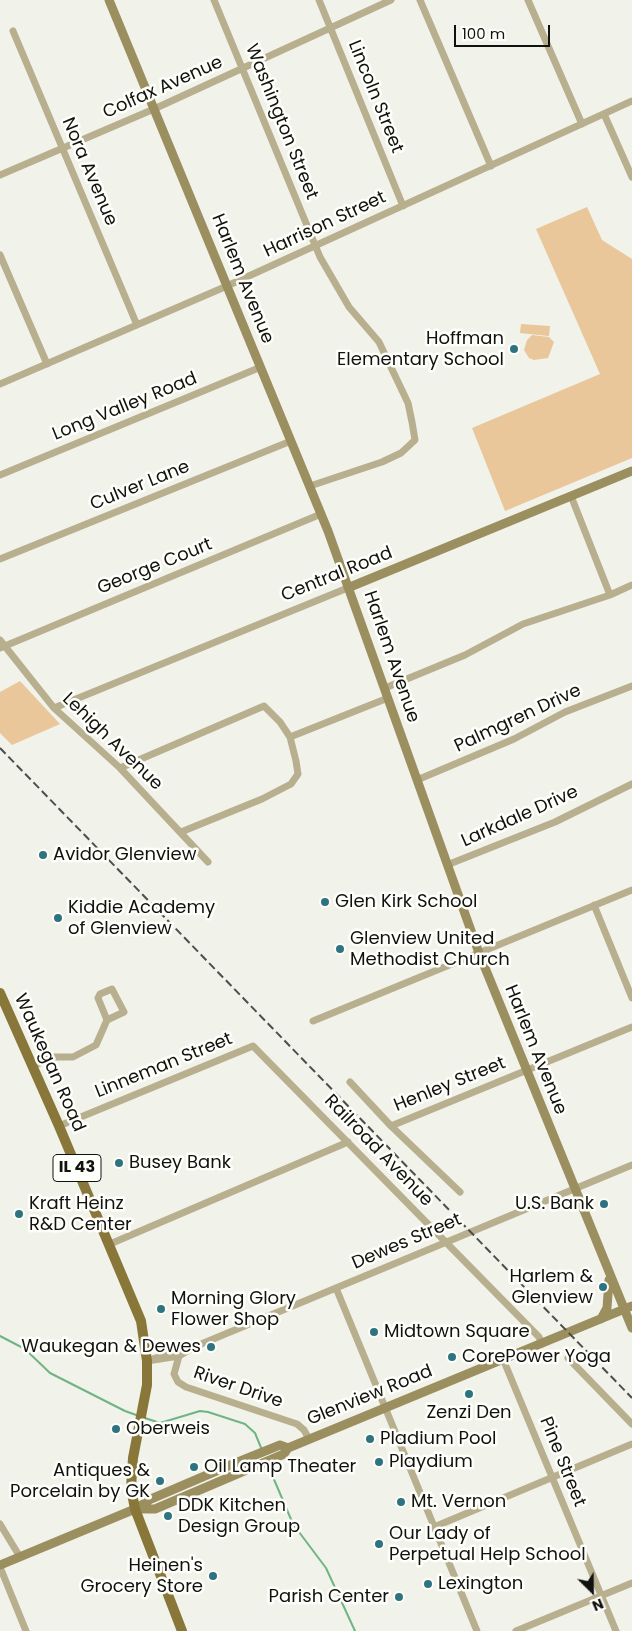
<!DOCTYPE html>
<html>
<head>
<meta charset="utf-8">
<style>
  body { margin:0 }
  #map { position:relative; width:632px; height:1631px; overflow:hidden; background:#f1f2ea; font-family:Poppins,sans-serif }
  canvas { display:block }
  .north { position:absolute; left:567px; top:1566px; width:50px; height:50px; -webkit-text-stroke:4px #fefffa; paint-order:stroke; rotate:157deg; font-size:14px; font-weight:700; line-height:20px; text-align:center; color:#11120f }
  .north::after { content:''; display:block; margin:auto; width:18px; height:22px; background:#11120f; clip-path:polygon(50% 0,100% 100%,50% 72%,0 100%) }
  .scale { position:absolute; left:454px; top:25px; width:96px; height:22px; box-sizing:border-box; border:2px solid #11120f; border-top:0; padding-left:6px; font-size:15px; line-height:18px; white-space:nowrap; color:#11120f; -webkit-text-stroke:4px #fefffa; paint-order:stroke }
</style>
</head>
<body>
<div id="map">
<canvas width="632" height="1631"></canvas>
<div class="north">N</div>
<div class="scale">100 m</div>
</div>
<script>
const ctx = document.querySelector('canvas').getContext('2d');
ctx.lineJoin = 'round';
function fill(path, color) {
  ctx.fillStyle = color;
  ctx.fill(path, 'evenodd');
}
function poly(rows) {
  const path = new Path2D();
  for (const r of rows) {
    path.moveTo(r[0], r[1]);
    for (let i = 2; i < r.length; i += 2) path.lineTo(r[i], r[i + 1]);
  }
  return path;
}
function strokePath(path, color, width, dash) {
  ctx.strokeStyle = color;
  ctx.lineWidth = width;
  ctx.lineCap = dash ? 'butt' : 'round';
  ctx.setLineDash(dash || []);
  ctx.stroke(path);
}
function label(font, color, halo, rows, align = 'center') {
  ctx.font = font + ' Poppins,sans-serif';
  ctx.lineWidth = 5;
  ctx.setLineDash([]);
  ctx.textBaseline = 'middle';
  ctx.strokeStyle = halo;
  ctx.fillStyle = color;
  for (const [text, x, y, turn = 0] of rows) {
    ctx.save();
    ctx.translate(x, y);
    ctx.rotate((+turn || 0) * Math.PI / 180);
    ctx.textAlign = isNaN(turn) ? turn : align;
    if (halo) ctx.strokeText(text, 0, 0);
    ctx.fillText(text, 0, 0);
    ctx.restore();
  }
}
fill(poly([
  [587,207,602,240,632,259,632,458,505,511,472,428,600,374,536,229],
  [521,324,550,326,549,336,520,333],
  [532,335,549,337,554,342,548,358,534,360,529,358,524,350,527,340],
  [20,681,60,724,12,745,0,733,0,692]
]), '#e9c79a');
strokePath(poly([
  [0,1336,25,1349,50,1373,125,1411,139,1416],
  [145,1418,160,1423,200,1411,208,1412,245,1424,255,1433,262,1450],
  [267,1463,293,1524,326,1568,355,1631]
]), '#6fb484', 2);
strokePath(poly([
  [214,0,320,257,349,307,379,342,408,403,412,422,415,440,401,453,382,462,310,486],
  [319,0,403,206],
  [420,0,491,166],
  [528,0,582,124],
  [13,31,137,325],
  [604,114,632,177],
  [0,175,154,109,391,0],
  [0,255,47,364],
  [0,384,227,286,632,101],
  [0,475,261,367],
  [571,496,610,595],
  [0,559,291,441],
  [0,640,54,708,120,768,208,862],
  [0,648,321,514],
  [385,688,465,655,523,624,610,595,632,585],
  [54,708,350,587],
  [290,737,388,698],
  [120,768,264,706,280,722,290,737,296,761,298,774,291,784,262,799,181,832],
  [417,780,514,739,565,712,632,686],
  [447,865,555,822,632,784],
  [594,905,632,998],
  [313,1021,632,890],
  [33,1066,53,1057,73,1057,96,1045,107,1020,124,1012,112,989,100,994,98,998,107,1020],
  [350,1082,391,1126,460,1192],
  [59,1126,253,1046,539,1337,542,1344],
  [391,1126,632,1027],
  [110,1244,348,1142],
  [336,1288,477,1631],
  [179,1356,174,1374,178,1382,186,1387,297,1424,304,1430,309,1439],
  [568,1358,632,1424],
  [152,1359,189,1348],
  [503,1359,616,1631],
  [147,1361,179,1356,194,1347,632,1165],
  [0,1524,20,1557],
  [434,1527,632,1444],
  [0,1567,26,1631],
  [516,1631,632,1583]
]), '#b8af8f', 7);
strokePath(poly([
  [109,0,328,531,479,953,632,1328],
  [350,587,632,471],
  [601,1319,607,1308,609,1280],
  [135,1509,155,1509,284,1454,288,1448,632,1306],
  [0,1565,135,1509,151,1499,228,1466,280,1445,288,1448]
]), '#9c8f5f', 9);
strokePath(poly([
  [0,993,59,1126,141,1321,147,1361,147,1385,133,1458,131,1488,135,1509,182,1631]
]), '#887739', 10);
strokePath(poly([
  [0,748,632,1398]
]), '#4d4e49', 2, [8, 4]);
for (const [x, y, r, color] of [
  [514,349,5,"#2d7380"],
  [43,855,5,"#2d7380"],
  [325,902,5,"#2d7380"],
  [58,918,5,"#2d7380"],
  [340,949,5,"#2d7380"],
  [119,1163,5,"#2d7380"],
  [604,1204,5,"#2d7380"],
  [19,1214,5,"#2d7380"],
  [603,1287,5,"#2d7380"],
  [161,1309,5,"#2d7380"],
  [374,1332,5,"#2d7380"],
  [211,1347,5,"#2d7380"],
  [452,1357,5,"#2d7380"],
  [469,1394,5,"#2d7380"],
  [116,1429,5,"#2d7380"],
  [370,1439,5,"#2d7380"],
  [379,1462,5,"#2d7380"],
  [194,1467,5,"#2d7380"],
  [160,1481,5,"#2d7380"],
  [401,1502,5,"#2d7380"],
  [168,1516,5,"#2d7380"],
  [379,1544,5,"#2d7380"],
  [213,1576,5,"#2d7380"],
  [428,1584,5,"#2d7380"],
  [399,1597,5,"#2d7380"]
]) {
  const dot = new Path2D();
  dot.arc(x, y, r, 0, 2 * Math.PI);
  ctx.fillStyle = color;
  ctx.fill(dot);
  strokePath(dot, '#fefffa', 2);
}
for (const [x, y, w] of [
  [77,1168,48]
]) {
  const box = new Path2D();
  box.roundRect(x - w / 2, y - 13.5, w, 27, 4);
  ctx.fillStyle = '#fefffa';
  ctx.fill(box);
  strokePath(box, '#11120f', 1);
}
label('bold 16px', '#11120f', null, [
  ["IL 43",77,1168]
]);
label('18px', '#11120f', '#fefffa', [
  ["Colfax Avenue",163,88,-24],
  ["Lincoln Street",375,97,68],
  ["Washington Street",281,122,68],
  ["Nora Avenue",89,172,67],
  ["Harrison Street",325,225,-25],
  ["Harlem Avenue",242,279,68],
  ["Long Valley Road",125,407,-22],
  ["Culver Lane",140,486,-22],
  ["George Court",155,567,-22],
  ["Central Road",337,575,-22],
  ["Harlem Avenue",391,657,71],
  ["Palmgren Drive",518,719,-25],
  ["Lehigh Avenue",112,742,44],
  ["Larkdale Drive",520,817,-24],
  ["Harlem Avenue",535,1050,68],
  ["Waukegan Road",49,1063,66],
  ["Linneman Street",164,1066,-22],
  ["Henley Street",450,1085,-22],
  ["Railroad Avenue",378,1151,46],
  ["Dewes Street",407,1242,-23],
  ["River Drive",238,1388,19],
  ["Glenview Road",370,1396,-22],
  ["Pine Street",562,1462,68]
]);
label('18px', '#11120f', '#fefffa', [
  ["Hoffman",504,339,"right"],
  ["Elementary School",504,360,"right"],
  ["Avidor Glenview",53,855],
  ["Glen Kirk School",335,902],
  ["Kiddie Academy",68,908],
  ["of Glenview",68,929],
  ["Glenview United",350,939],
  ["Methodist Church",350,960],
  ["Busey Bank",129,1163],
  ["Kraft Heinz",29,1204],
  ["R&D Center",29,1225],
  ["U.S. Bank",594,1204,"right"],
  ["Harlem &",593,1277,"right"],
  ["Glenview",593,1298,"right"],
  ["Morning Glory",171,1299],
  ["Flower Shop",171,1320],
  ["Midtown Square",384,1332],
  ["Waukegan & Dewes",201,1347,"right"],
  ["CorePower Yoga",462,1357],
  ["Zenzi Den",469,1413,"center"],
  ["Oberweis",126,1429],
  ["Pladium Pool",380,1439],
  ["Playdium",389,1462],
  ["Oil Lamp Theater",204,1467],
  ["Antiques &",150,1471,"right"],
  ["Porcelain by GK",150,1492,"right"],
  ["Mt. Vernon",411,1502],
  ["DDK Kitchen",178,1506],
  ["Design Group",178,1527],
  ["Our Lady of",389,1534],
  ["Perpetual Help School",389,1555],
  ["Heinen's",203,1566,"right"],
  ["Grocery Store",203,1587,"right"],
  ["Lexington",438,1584],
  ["Parish Center",389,1597,"right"]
], 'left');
</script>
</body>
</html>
